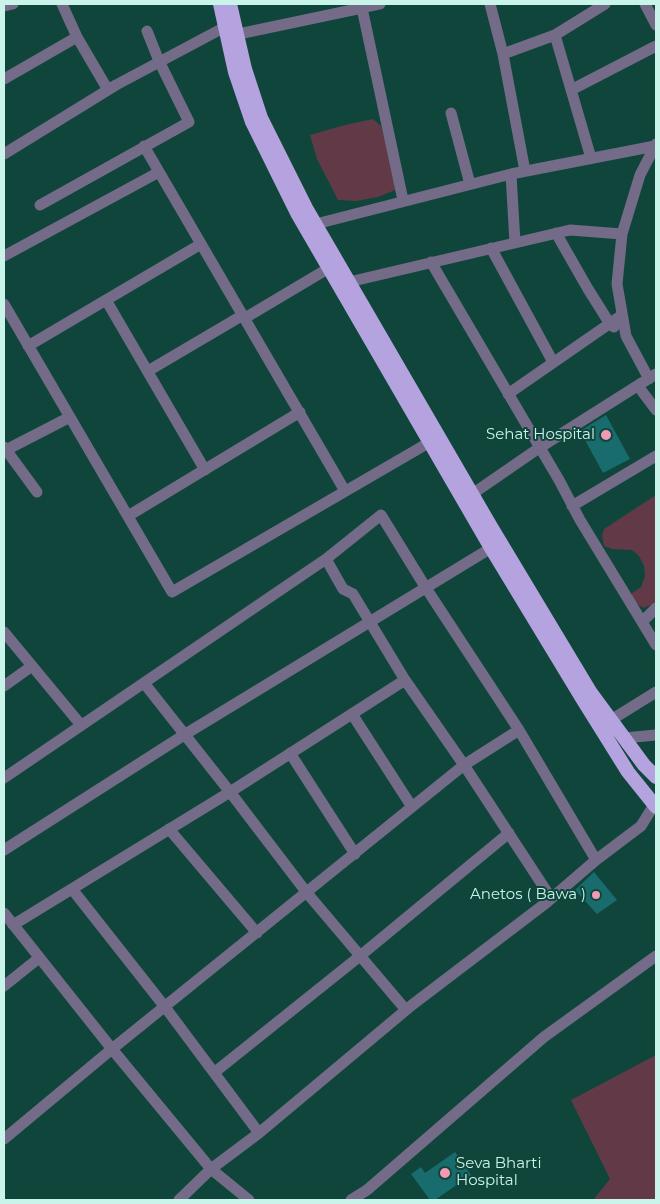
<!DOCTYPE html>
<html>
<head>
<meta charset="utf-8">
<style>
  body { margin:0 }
  #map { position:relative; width:660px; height:1204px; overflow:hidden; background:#10453b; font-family:Montserrat,sans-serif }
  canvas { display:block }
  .frame { position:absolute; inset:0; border:5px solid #c8f4e9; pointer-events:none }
</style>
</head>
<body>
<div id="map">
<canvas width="660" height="1204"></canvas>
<div class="frame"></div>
</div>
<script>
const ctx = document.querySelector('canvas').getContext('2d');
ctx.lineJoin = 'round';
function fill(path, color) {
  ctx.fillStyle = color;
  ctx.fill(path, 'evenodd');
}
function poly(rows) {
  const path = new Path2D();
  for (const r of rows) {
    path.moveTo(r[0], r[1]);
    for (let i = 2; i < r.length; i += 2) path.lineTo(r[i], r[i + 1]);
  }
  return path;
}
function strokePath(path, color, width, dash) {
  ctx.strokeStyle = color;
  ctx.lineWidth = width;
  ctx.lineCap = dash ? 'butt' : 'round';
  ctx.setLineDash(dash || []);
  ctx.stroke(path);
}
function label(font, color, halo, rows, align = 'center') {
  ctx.font = font + ' Montserrat,sans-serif';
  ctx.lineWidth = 4;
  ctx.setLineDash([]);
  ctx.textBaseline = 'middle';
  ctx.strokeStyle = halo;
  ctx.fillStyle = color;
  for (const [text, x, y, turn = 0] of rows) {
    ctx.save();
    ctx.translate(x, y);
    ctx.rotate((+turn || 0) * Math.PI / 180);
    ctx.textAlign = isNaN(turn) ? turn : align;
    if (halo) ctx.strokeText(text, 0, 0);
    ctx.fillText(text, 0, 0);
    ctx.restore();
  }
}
fill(poly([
  [373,119,381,126,395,175,395,190,378,197,357,201,338,200,317,159,310,135,345,125],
  [656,495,656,603,643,608,635,602,631,594,641,587,645,576,644,566,639,556,632,550,612,549,604,546,602,535,604,529],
  [656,1055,656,1200,593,1200,610,1179,571,1100]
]), '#623947');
fill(poly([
  [606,415,630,459,603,473,580,431],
  [594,872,617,900,597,914,575,890],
  [455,1152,471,1175,435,1200,430,1200,411,1174,421,1167,425,1173]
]), '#186c6e');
strokePath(poly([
  [62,4,77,37],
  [380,4,362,8,403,200],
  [490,4,503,54],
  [645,4,656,25],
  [4,6,13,4],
  [229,36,362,8],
  [4,79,77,37,108,90],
  [571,90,656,46],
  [451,113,470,184],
  [144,146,345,491],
  [4,154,116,85,225,27],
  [591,158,555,35,605,4],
  [525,171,503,54,555,35],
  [511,174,515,243],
  [40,205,189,122,159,61,147,31],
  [308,226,511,174,655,146],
  [556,233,588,289,610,324,614,327],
  [491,248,553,362],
  [4,256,159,172],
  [431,262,559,480,580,520,656,645],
  [349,282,570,230,622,234],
  [106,300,205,470],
  [4,304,172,592,430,442],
  [245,318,329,268],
  [28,346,201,244],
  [148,371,243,315],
  [649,379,626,336,617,284,622,234,640,175,656,144],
  [638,386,656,410],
  [508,394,622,315],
  [4,447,37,492],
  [4,451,70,417],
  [465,499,539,448,656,374],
  [572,506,656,456],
  [128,516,300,412],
  [326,559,343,589,353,594,405,680,464,765,551,898],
  [642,622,656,608],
  [4,632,81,725],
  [144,683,230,792,307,893,406,1010],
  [4,686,32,666],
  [352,714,412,807],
  [611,720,656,692],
  [624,738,656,735],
  [290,753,355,854],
  [4,778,326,559,381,515,426,588,519,730,596,860],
  [169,829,257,933],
  [4,850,184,735,491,548],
  [72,889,165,1007,259,1133],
  [4,913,112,1049,211,1169,249,1200],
  [13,925,230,792,405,680],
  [4,986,39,958],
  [215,1072,360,956,509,833],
  [4,1139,112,1049,464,765,519,730],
  [179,1200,211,1169,259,1133,412,1005,546,903,596,860,641,826,654,805],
  [351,1200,367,1190,544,1037,656,956]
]), '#736b87', 11);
strokePath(poly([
  [220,4,235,72,252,122,297,213,491,548,583,700,628,772,656,807],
  [230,4,245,69,261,118,306,208,490,525,591,693,644,765,656,777]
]), '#b4a3de', 14);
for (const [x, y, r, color] of [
  [606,435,6,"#f09ab7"],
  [596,895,5,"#f09ab7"],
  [445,1173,6,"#f09ab7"]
]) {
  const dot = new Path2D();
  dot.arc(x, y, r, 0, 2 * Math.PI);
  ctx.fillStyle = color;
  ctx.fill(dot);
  strokePath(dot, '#10453b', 2);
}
label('15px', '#c8f4e9', '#10453b', [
  ["Sehat Hospital",595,435],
  ["Anetos ( Bawa )",586,895],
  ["Seva Bharti",456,1164,"left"],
  ["Hospital",456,1181,"left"]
], 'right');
</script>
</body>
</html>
